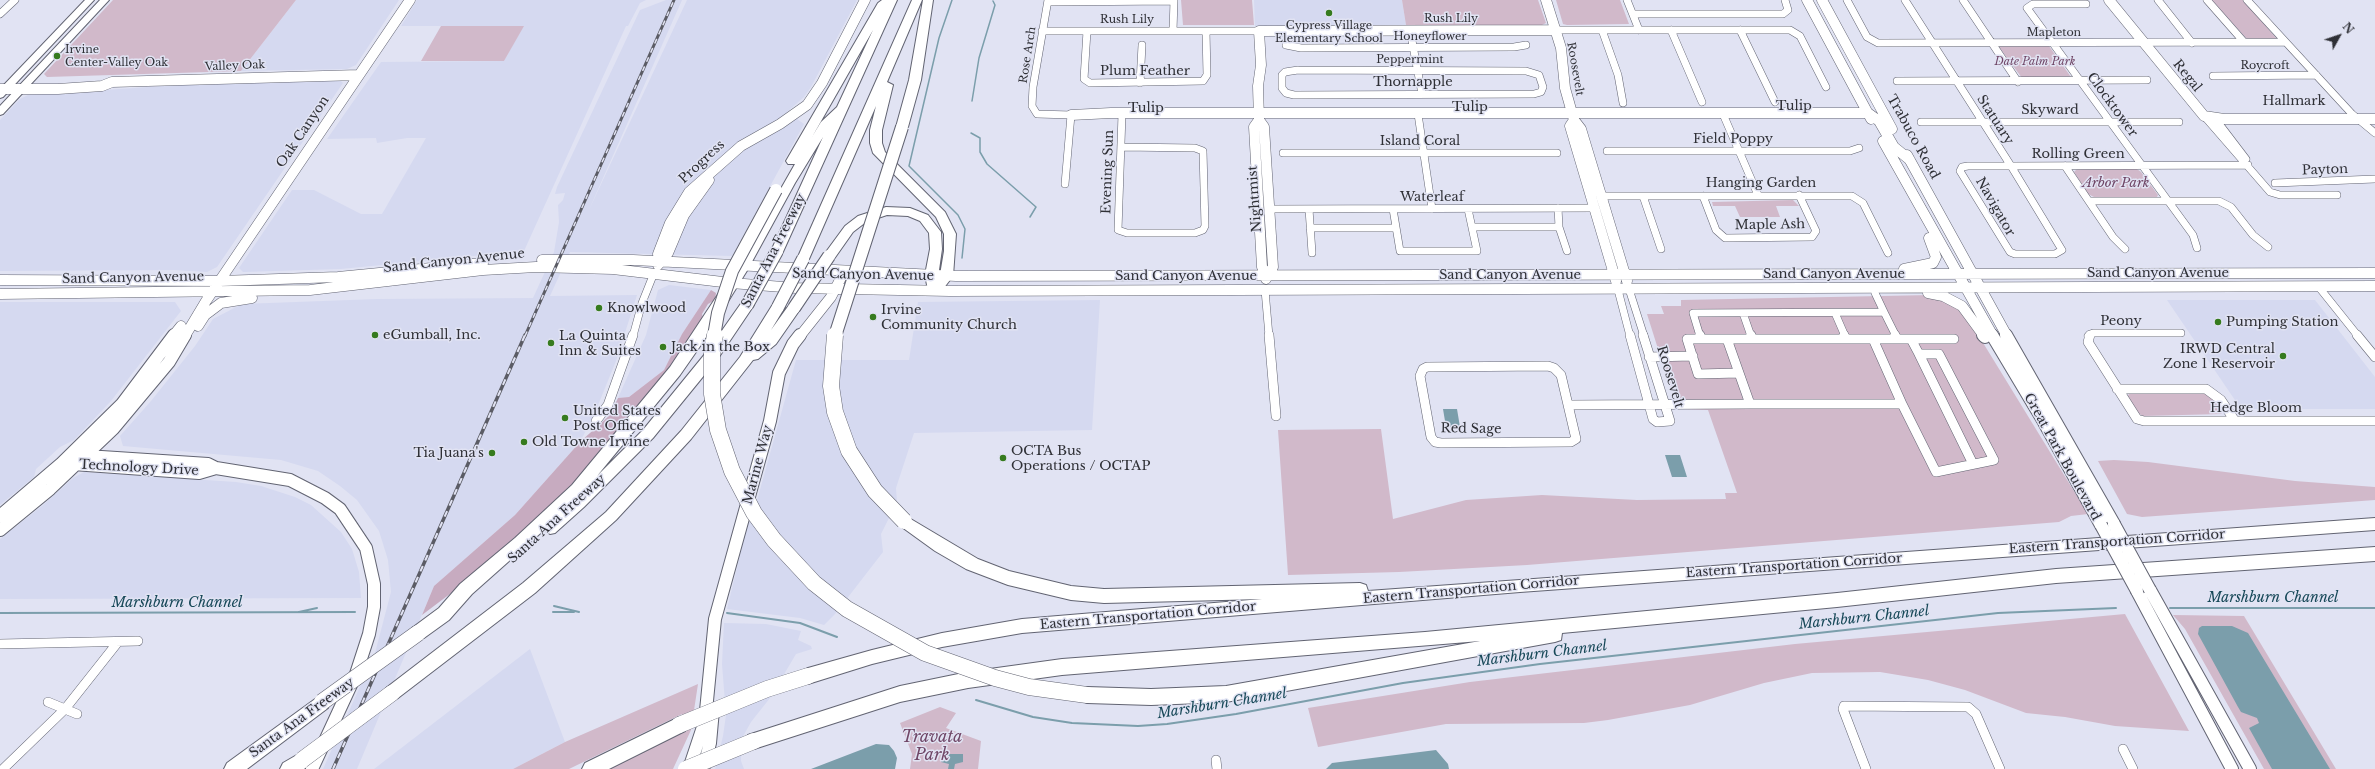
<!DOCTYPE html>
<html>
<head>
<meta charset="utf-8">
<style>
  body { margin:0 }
  #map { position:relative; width:2375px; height:769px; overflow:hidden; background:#e1e3f3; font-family:"Libre Baskerville",serif }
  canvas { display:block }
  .north { position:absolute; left:2319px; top:16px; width:40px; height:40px; -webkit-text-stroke:3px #e1e3f3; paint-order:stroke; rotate:50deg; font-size:11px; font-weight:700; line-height:16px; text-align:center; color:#2f3036 }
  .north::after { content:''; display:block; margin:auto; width:14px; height:18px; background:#2f3036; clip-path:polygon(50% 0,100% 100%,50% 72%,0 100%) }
</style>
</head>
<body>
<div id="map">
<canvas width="2375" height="769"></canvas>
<div class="north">N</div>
</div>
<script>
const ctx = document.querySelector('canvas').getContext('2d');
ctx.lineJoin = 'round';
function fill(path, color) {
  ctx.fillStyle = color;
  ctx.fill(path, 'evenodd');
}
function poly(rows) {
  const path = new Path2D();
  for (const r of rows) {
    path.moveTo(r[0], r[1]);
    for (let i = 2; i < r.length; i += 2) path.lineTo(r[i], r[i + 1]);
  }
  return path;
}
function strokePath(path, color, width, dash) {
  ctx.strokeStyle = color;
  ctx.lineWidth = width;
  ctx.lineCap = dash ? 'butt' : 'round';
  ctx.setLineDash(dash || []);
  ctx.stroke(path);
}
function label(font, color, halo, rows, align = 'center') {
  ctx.font = font + ' "Libre Baskerville",serif';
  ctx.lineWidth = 3;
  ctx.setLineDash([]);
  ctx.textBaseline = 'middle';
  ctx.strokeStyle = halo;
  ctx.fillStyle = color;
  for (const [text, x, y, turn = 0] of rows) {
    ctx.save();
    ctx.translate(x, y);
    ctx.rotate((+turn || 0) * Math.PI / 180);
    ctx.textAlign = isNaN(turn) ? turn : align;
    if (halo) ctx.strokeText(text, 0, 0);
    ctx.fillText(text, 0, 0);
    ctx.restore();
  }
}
fill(poly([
  [296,0,399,0,356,65,347,69,241,71],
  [417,0,646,0,640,3,628,26,626,26,524,251,341,269,243,272,239,268,292,190,314,190,361,214,382,214,426,138,407,138,377,143,376,138,327,139,381,62,504,61,523,26,401,26],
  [666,0,682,0,588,212,687,0,857,0,811,87,804,97,787,112,804,124,732,256,570,252,550,296,637,295,616,361,594,415,580,442,515,515,434,586,357,769,323,769,375,653,391,592,388,560,379,531,357,500,340,486,318,471,281,460,123,446,120,436,151,401,195,346,213,319,242,304,377,299,533,298,554,252,559,222,558,205,563,200,565,193,555,194,557,187,640,10],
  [1254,0,1402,0,1406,25,1255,26],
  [341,81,343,83,217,267,207,272,174,270,0,271,0,120,20,99,28,95,180,85],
  [669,285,711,290,682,334,664,370,629,397,618,398,646,335,658,290],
  [1100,300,1092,430,914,433,896,488,897,502,881,534,883,552,835,614,824,625,800,618,727,609,748,522,756,504,796,360,909,360,918,302],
  [2167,300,2315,300,2375,377,2375,409,2241,409],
  [0,302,175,302,181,311,111,401,74,440,60,447,36,469,34,477,0,505],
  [84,472,236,482,261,486,295,497,311,505,341,532,352,549,359,572,361,598,0,599,0,539,42,506,73,478],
  [724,623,766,624,801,631,798,640,811,646,812,649,796,654,770,698,751,722,741,740,741,761,744,769,715,769,723,736,726,715,722,664],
  [530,649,565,742,513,769,374,769]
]), '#d5d9f0');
fill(poly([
  [113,0,296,0,241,71,47,77,44,74],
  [1181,0,1252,0,1254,25,1183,25],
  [1402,0,1538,0,1546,23,1542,25,1406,25],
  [1556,0,1620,0,1629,24,1567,25,1563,24],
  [2211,0,2243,0,2277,39,2247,39],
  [441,26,524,26,504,61,421,61],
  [2001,45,2049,46,2071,77,2022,78,1999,47],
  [2077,169,2137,169,2141,172,2158,195,2157,197,2094,197,2088,194,2074,172],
  [1793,200,1799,206,1776,206,1780,217,1740,217,1735,206,1713,206,1712,202],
  [1931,295,1953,301,1977,333,2088,514,2071,516,2059,522,1527,565,1399,572,1288,575,1278,430,1381,429,1393,519,1466,500,1542,495,1637,500,1726,499,1725,493,1737,493,1708,410,1682,409,1677,394,1671,390,1647,314,1664,314,1661,306,1681,306,1681,300],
  [2203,392,2212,396,2222,414,2143,416,2136,412,2127,397,2129,394],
  [2114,460,2148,462,2295,481,2375,487,2375,500,2142,517,2127,514,2098,461],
  [2125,614,2189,731,2115,726,2065,717,2026,713,1965,690,1928,680,1880,672,1812,673,1764,683,1690,705,1608,720,1584,723,1446,724,1318,747,1308,708,1470,682,1795,644],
  [2173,615,2244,616,2336,769,2264,769,2185,629],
  [698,684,691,730,673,769,609,769,675,735,682,714,569,769,513,769,565,742],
  [940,707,956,713,946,728,981,741,978,769,910,769,912,754,900,723]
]), '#d1b9ca');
fill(poly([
  [711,290,716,293,715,300,708,304,702,314,703,318,666,376,582,478,479,572,422,615,434,586,515,515,580,442,610,415,618,398,629,397,664,370,682,334]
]), '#c7abc0');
fill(poly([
  [1443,409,1457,409,1460,427,1446,427],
  [1665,455,1680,455,1687,477,1672,477],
  [2202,626,2232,626,2248,633,2330,769,2272,769,2249,728,2259,723,2257,718,2241,712,2238,707,2198,634,2199,628],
  [876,744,889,745,894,751,897,758,895,769,811,769],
  [1436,750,1448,764,1449,769,1326,769,1332,763],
  [942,754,963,754,963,762,955,764,954,769,948,769,949,764,941,762]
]), '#7b9eab');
strokePath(poly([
  [952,0,939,38,909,166,958,215,965,229,962,258],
  [972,101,979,58,995,5,993,1],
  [971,133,980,138,980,152,987,164,1036,207,1030,217]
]), '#7b9eab', 1.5);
strokePath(poly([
  [554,606,579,612],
  [2170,608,2375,608],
  [299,612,317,608],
  [553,612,574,612],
  [0,613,355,612],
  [727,613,800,623,837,637],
  [976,700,1033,717,1072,723,1138,726,1167,724,1236,714,1403,683,1540,664,1998,613,2116,608]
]), '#7b9eab', 2);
const streetFar1 = poly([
  [1048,0,1033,87,1032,106,1037,114,1071,115,1065,184],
  [1627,0,1639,30],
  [1847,0,1867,37,1878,43,2285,42],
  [1905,0,2011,166],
  [1963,0,2018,82],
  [2158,0,2192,43],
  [2207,0,2244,42],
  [2247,0,2352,114,2375,133],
  [1048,2,1174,1],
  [2086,4,2033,4,2027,8,2193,235,2197,248],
  [0,14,15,0],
  [1633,14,1783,14,1788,10,1785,0],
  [1410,30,1422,94],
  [1555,30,1790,30,1800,36,1826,87],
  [1602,30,1618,75,1623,103],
  [1671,30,1702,102],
  [1740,30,1775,102],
  [1042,31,1259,31],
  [1087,31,1084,79,1090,83,1203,81,1207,75,1206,31],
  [1173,31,1174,0],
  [1286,45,1301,48,1514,47,1526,45],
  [1298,70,1526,71,1539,75,1543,87,1541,92,1534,94,1294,95,1286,93,1282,88,1282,75,1285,72,1298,70],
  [2213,76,2316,75],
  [1897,81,2147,80],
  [1140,83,1142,45],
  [1122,114,1118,230,1127,233,1195,233,1203,230,1205,226,1203,151,1195,148,1122,147],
  [1418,114,1432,209],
  [1723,114,1758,195],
  [2204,116,2270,192,2280,195,2337,195],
  [2214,117,2246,159],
  [1921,122,2179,122],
  [1607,151,1850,151,1859,148],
  [1283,153,1557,153],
  [1968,166,2011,166,2062,250,2055,254,2015,254,2010,252,1960,171,1962,167,1968,166],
  [2011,166,2248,165],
  [2065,166,2113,237,2125,249],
  [2275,183,2375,179],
  [1601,196,1852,196,1863,203,1888,253],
  [1643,196,1661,249],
  [1703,196,1716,230,1725,238,1812,237,1816,231,1799,195],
  [2089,201,2219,201,2231,207,2253,235,2268,247],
  [1558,208,1559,227,1567,251],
  [1270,209,1595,208],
  [1309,209,1312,253],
  [1393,209,1400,251,1477,251,1468,209],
  [1472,227,1559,227],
  [1310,228,1396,228],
  [2318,286,2358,336],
  [1629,289,1644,336],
  [1265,290,1269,336],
  [1618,290,1630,336],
  [1884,312,1896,336],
  [1743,313,1751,336],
  [1835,313,1845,336],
  [633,336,642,303,654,273],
  [1700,336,1693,313,1884,312,1875,293],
  [2088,336,2093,333,2181,333]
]);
const street = poly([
  [1269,335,1276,416],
  [1630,335,1653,419,1657,422,1670,421,1643,335],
  [1700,335,1701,339],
  [1751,335,1752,339,1846,339],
  [1844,335,1846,339,1954,339],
  [1895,335,1897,339],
  [2090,335,2088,342,2137,419,2144,421,2375,421],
  [2357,335,2375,357],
  [1873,339,1902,404],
  [1919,354,1973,464],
  [1649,357,1693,356],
  [1548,366,1554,368,1561,375,1576,439,1571,442,1441,443,1435,442,1431,437,1420,376,1423,369,1427,367,1548,366],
  [1739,373,1698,374,1687,339,1752,339],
  [2117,389,2206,389,2221,400,2235,421],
  [1750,404,1902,404,1936,472,1994,460,1939,354,1919,354,1911,339],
  [1569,405,1750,404,1727,339],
  [596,421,608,405,633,335],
  [0,644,138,641],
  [48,702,77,714],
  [2123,749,2133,769],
  [1216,760,1217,769],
  [3,769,65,709,118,642],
  [1866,769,1843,709,1844,706,1968,707,1976,714,2000,769]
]);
const secondaryFar1 = poly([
  [1546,0,1561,48,1565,88,1574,120,1581,129,1627,281],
  [1807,0,1871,119],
  [1822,0,1892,129],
  [2109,0,2204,116,2224,119,2375,119],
  [0,89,58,89,102,86,112,82,359,75],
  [1071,115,1111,113,1868,113,1879,121,1894,147,1910,160],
  [1259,120,1254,127,1262,267,1267,275],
  [1574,120,1570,126,1616,281],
  [1883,141,1993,336],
  [1907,155,2007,336],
  [542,260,633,260,956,276,2375,273],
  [659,262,658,254,670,223,689,192,741,146,780,124,807,105,822,83,865,0],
  [658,265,668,253,684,215,709,180],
  [1904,269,1933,263,1936,257,1929,238],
  [1266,279,1273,267,1264,127,1259,120,1258,86,1261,65,1259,31,1555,30],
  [0,280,220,281,338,277,483,263],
  [1928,293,1943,296,1962,306,1984,336],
  [0,294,310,290,483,270,536,267,613,269,731,283,796,288,950,291,2375,286],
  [198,326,205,315,221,303,252,298],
  [173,336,181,326],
  [185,336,206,301,410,0],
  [800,336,831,297,844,272]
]);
const secondary = poly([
  [1983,335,1985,337],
  [1992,335,2044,422,2101,525],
  [2006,335,2114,524],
  [71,455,208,464,216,468,290,480,325,498,340,509,366,548,374,584,374,607,369,634,356,674,312,769],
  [73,464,199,473,216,468],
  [0,516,62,463,122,404,174,335],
  [0,530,50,489,113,429,169,362,185,335],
  [2150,590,2250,769],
  [2137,591,2232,769],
  [704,766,710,743,713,710],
  [689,769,705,721,715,619,770,421,779,373,793,344,800,335]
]);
const primary = poly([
  [85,0,94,0,3,97,0,98,0,89,85,0],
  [100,0,109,0,3,114,0,115,0,106,100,0]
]);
const highway = poly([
  [882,0,897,0,782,254,772,254,771,251,823,137,795,183,748,269,703,342,680,375,597,476,643,430,709,349,742,302,752,302,754,305,752,308,719,357,653,438,584,507,555,533,550,534,544,530,472,594,449,620,424,638,418,640,412,638,410,633,412,628,439,608,460,584,515,538,572,485,670,367,738,264,795,164,788,164,786,161,878,3,882,0],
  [873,30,837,107,821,122,812,137,873,30],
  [912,0,922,0,887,82,893,85,882,130,882,143,885,152,945,212,956,234,953,276,940,293,935,295,928,290,925,275,930,249,929,233,920,221,908,216,887,215,866,222,853,232,834,259,824,259,823,256,845,226,858,216,886,207,910,208,928,215,941,232,942,249,938,277,940,275,944,251,944,234,936,217,873,153,870,143,870,130,876,106,809,259,803,264,797,259,912,0],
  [923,0,933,0,921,80,908,127,902,131,896,127,909,80,923,0],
  [778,302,785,307,771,330,789,305,794,303,801,308,776,344,758,359,753,360,691,439,616,520,535,593,398,698,392,701,386,698,384,693,386,688,523,583,606,512,681,431,740,357,773,304,778,302],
  [904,515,978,559,1009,571,1071,586,1104,589,1360,583,1366,585,1368,591,2375,518,2375,530,1520,592,1022,633,942,647,872,664,808,684,802,681,800,676,802,671,808,668,872,650,942,633,1022,619,1262,599,1104,603,1071,600,1008,585,966,569,935,551,899,525,896,521,899,517,904,515],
  [2375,547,2375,561,2056,583,1837,607,1562,633,1561,640,1555,642,1226,702,1151,705,1087,703,1081,700,1079,695,1081,690,1087,687,1151,689,1226,686,1480,641,1062,675,968,688,900,702,754,749,748,747,745,741,748,735,754,733,900,686,968,672,1062,659,1425,632,1837,593,2056,569,2375,547],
  [322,694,328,696,330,702,328,708,247,769,224,769,227,763,322,694],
  [679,717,685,719,688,725,685,731,609,769,582,769,585,763,679,717],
  [302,752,308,754,311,760,308,766,304,769,280,769,283,763,302,752]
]);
strokePath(streetFar1, '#626472', 8);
strokePath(street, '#626472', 10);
strokePath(secondaryFar1, '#626472', 11);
strokePath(secondary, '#626472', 14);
strokePath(primary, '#626472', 2);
strokePath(highway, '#626472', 2);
strokePath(streetFar1, '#fff', 7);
strokePath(street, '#fff', 9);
strokePath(secondaryFar1, '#fff', 10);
strokePath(secondary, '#fff', 12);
fill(primary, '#fff');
fill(highway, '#fff');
const railFar1 = poly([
  [525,336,674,0]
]);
const rail = poly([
  [333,769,525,335]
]);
strokePath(railFar1, '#5b5c65', 3);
strokePath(rail, '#5b5c65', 3.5);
strokePath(railFar1, '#e1e3f3', 1.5, [5]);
strokePath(rail, '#e1e3f3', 2, [6]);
const secondaryBridge = poly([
  [2114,524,2150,590],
  [2101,525,2137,591]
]);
const highwayBridgeFar1 = poly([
  [747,305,777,251],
  [778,307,803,259],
  [794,308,829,256],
  [714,336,718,313,732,271,776,190],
  [835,336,902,127]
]);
const highwayBridge = poly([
  [715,335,712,352,712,394,718,430,732,471,754,513,774,540,814,583,847,609,925,653,995,678,1029,687,1087,695],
  [835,335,831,386,835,412,849,451,875,491,904,521],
  [322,702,418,633],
  [679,725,767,689,808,676],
  [302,760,392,693],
  [686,769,754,741]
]);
strokePath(secondaryBridge, '#626472', 14, []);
strokePath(highwayBridgeFar1, '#626472', 14, []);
strokePath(highwayBridge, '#626472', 17, []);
strokePath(secondaryBridge, '#fff', 12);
strokePath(highwayBridgeFar1, '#fff', 12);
strokePath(highwayBridge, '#fff', 16);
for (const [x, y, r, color] of [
  [1329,13,4,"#367b1e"],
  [57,56,4,"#367b1e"],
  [599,308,4,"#367b1e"],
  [873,317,4,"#367b1e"],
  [2218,322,4,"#367b1e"],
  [375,335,4,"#367b1e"],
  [551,343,4,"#367b1e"],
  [663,347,4,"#367b1e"],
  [2283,356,4,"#367b1e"],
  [565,418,4,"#367b1e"],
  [524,442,4,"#367b1e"],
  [492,453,4,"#367b1e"],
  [1003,458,4,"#367b1e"]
]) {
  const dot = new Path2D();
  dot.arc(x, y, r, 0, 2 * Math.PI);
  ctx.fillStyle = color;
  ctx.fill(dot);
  strokePath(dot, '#e1e3f3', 1.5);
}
label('11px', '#2f3036', '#e1e3f3', [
  ["Rush Lily",1451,19],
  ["Rush Lily",1127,20],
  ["Mapleton",2054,33],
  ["Honeyflower",1430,37],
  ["Rose Arch",1028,55,-81],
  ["Peppermint",1410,60],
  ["Valley Oak",235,66,-2],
  ["Roycroft",2265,66],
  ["Roosevelt",1575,69,80]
]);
label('11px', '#2f3036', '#e1e3f3', [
  ["Cypress Village",1329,26],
  ["Elementary School",1329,39],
  ["Irvine",65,50,"left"],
  ["Center-Valley Oak",65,63,"left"]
]);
label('italic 11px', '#6f4666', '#e1e3f3', [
  ["Date Palm Park",2035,62]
]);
label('13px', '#2f3036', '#e1e3f3', [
  ["Plum Feather",1145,71],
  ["Regal",2187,76,51],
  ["Thornapple",1413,82],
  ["Hallmark",2294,101],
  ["Clocktower",2112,105,54],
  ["Tulip",1794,106],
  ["Tulip",1470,107],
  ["Tulip",1146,108],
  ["Skyward",2050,110],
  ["Statuary",1995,120,57],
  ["Oak Canyon",303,132,-56],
  ["Trabuco Road",1913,137,61],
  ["Field Poppy",1733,139],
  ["Island Coral",1420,141],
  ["Rolling Green",2078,154],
  ["Progress",702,162,-43],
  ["Payton",2325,170,-2],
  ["Evening Sun",1108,172,-88],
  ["Hanging Garden",1761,183],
  ["Waterleaf",1432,197],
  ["Nightmist",1255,199,-94],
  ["Navigator",1995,207,60],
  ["Maple Ash",1770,225,-1],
  ["Santa Ana Freeway",774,251,-63],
  ["Sand Canyon Avenue",454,261,-6],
  ["Sand Canyon Avenue",2158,273],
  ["Sand Canyon Avenue",1834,274],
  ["Sand Canyon Avenue",863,275,1],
  ["Sand Canyon Avenue",1510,275],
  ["Sand Canyon Avenue",1186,276],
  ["Sand Canyon Avenue",133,278,-1],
  ["Peony",2121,321],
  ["Roosevelt",1670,377,73],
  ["Hedge Bloom",2256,408],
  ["Red Sage",1471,429,1],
  ["Great Park Boulevard",2062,457,61],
  ["Marine Way",758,465,-75],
  ["Technology Drive",139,468,3],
  ["Santa Ana Freeway",557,519,-42],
  ["Eastern Transportation Corridor",2117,542,-4],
  ["Eastern Transportation Corridor",1794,566,-4],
  ["Eastern Transportation Corridor",1471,590,-5],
  ["Eastern Transportation Corridor",1148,616,-5],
  ["Santa Ana Freeway",302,718,-36]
]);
label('italic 13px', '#6f4666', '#e1e3f3', [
  ["Arbor Park",2116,183]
]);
label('13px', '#2f3036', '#e1e3f3', [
  ["Knowlwood",607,308],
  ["Irvine",881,310],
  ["Community Church",881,325],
  ["Pumping Station",2226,322],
  ["eGumball, Inc.",383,335],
  ["La Quinta",559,336],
  ["Inn & Suites",559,351],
  ["Jack in the Box",671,347],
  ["IRWD Central",2275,349,"right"],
  ["Zone 1 Reservoir",2275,364,"right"],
  ["United States",573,411],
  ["Post Office",573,426],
  ["Old Towne Irvine",532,442],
  ["OCTA Bus",1011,451],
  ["Operations / OCTAP",1011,466],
  ["Tia Juana's",484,453,"right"]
], 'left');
label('italic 14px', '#174858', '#e1e3f3', [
  ["Marshburn Channel",2273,598],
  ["Marshburn Channel",177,603],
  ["Marshburn Channel",1864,618,-6],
  ["Marshburn Channel",1542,654,-7],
  ["Marshburn Channel",1222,704,-9]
]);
label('italic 16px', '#6f4666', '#e1e3f3', [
  ["Travata",932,737],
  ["Park",932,755]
]);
</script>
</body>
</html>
